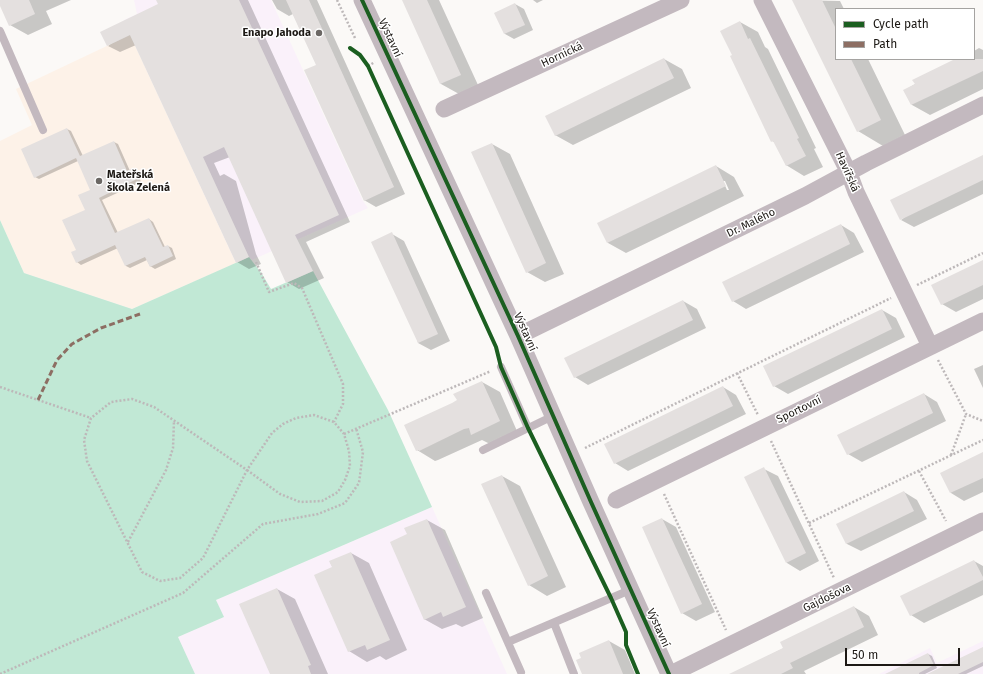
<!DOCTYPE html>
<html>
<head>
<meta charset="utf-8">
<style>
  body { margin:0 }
  #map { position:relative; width:983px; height:674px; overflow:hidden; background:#fbf9f7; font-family:"Fira Sans",sans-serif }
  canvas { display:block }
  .legend { position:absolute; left:835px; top:8px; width:140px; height:52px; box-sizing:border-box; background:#fff; border:1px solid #a5a3a1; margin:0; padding:5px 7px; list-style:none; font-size:12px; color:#1d1915 }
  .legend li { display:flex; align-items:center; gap:8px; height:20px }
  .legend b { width:20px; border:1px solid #a5a3a1 }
  .scale { position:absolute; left:845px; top:648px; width:115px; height:18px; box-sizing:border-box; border:2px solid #1d1915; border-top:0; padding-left:5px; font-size:12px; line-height:14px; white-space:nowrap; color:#1d1915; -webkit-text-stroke:3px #fff; paint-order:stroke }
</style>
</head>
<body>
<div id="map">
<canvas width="983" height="674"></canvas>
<ul class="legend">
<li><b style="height:5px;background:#1b5e20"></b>Cycle path</li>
<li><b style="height:5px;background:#8d6e63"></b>Path</li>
</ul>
<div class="scale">50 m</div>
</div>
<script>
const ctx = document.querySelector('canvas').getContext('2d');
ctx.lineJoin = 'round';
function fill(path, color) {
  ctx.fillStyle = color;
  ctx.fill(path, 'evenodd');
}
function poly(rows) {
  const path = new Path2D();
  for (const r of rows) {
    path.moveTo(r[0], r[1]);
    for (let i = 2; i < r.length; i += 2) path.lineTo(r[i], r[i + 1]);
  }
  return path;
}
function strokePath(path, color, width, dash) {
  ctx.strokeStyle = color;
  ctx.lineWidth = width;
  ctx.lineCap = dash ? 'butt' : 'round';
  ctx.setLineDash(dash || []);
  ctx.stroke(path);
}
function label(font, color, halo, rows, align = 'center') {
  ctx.font = font + ' "Fira Sans",sans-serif';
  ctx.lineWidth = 3;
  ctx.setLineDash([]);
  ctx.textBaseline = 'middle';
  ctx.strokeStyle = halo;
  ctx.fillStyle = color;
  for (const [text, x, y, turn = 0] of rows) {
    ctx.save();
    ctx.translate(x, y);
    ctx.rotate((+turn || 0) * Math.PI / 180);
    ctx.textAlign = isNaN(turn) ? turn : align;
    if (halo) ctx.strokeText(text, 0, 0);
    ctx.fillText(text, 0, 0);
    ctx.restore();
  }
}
fill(poly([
  [134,0,271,0,363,201,368,208,252,260,249,257,236,263,124,20,137,14],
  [432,507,507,674,94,674,223,617,216,600],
  [983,641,983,674,879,674,930,648,937,663]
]), '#faf1fa');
fill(poly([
  [130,35,236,263,132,309,24,273,0,220,0,141,32,125,16,89]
]), '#fdf2e8');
fill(poly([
  [0,220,24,273,132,309,249,257,262,274,271,289,313,271,388,410,432,507,216,600,224,617,178,637,195,674,0,674]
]), '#c1e8d5');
fill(poly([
  [0,0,71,0,46,11,52,24,28,35,10,25,0,3],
  [157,0,248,0,350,222,306,242,324,278,299,289,287,282,230,157,214,163,220,176,224,174,236,181,256,254,261,264,249,269,237,262,136,45,120,52,108,46,159,5],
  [272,0,317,0,405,194,376,207,364,200,317,65,293,14,289,16,277,9],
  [403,0,439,0,478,85,459,94,441,84],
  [533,0,543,0,537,3],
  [794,0,840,1,844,9,836,9,836,59,868,59,905,135,883,146,858,131],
  [515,4,524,9,533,30,514,39,505,34,495,13],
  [740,22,758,32,765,47,768,49,816,148,814,149,823,167,804,176,786,165,776,143,772,141,733,56],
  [979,48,983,50,983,89,930,115,912,105,905,90,957,59,974,59,974,51],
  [664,59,682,69,691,88,573,145,555,135],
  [67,129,71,131,83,156,114,142,118,144,130,171,133,170,137,172,141,182,102,200,118,233,149,219,153,222,165,247,168,246,172,248,176,259,155,269,150,266,147,260,130,268,126,266,118,248,81,265,77,262,77,250,92,190,78,161,39,179,35,177],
  [492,144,510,154,564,274,545,282,527,272],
  [983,156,983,194,914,227,901,220],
  [716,166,734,177,744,196,626,253,608,243,599,224],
  [723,181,725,181,729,190,727,190],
  [841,225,854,233,864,252,746,309,733,301],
  [392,234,404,241,450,341,431,350,418,343],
  [983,261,983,299,956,312,942,304],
  [683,301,697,309,706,328,588,385,575,377],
  [882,310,896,318,905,337,788,394,774,386],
  [983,365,983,388,974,369],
  [482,382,500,392,517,431,490,444,482,440,438,460,435,461,417,450,453,404],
  [723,387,736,395,746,414,628,471,615,463],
  [924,394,937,402,946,421,862,462,848,454],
  [983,453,983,492,964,501,951,493,941,474],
  [764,469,778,476,819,561,800,571,787,563],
  [502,476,520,486,566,587,547,596,529,585],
  [904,492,917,500,927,519,861,551,847,544,838,525],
  [662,519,676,527,715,612,696,621,682,613],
  [427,520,445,530,483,618,462,627,456,624,442,629,424,619,408,535],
  [351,553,369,563,407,650,386,660,380,656,367,662,349,651,333,568,330,562],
  [974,561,983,566,983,595,924,623,911,615],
  [277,589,295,599,328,674,271,674],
  [854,607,869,616,878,635,804,671,806,674,731,674,784,648],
  [609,641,625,650,635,674,583,674],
  [983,648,983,666,966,674,939,674],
  [928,654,932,656,937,668,925,674,888,674]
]), '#0003');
fill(poly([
  [0,0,29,0,35,14,9,26,0,6],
  [156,0,239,0,339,215,295,235,313,271,286,283,224,147,203,157,249,257,236,263,130,35,107,46,100,32,158,4],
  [286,0,309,0,394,187,364,201,304,70,316,65],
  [402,0,427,0,461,75,440,84],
  [792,0,822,0,836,29,836,59,851,59,881,120,857,132],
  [515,3,525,25,504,34,494,13],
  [740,21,748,39,750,38,799,138,797,139,806,156,786,166,773,141,771,142,762,123,730,56,732,55,720,31],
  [664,58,674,78,555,136,545,116],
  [955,59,983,59,983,71,911,105,903,90,915,84,912,80],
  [67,128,80,156,114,141,127,171,133,168,137,179,99,198,115,233,149,218,163,247,168,245,173,256,150,267,145,257,125,266,115,245,76,263,71,252,76,250,62,220,85,210,78,195,90,190,76,158,34,178,21,149],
  [492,143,546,263,526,273,471,152],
  [983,155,983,180,900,220,890,200],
  [716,165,726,186,607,243,597,223],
  [841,224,850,244,732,302,722,282],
  [392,232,438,334,418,343,371,242],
  [983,260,983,285,941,305,931,285],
  [683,300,693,320,574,378,564,358],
  [882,309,892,329,773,387,763,366],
  [482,381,500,421,471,435,469,428,464,429,419,451,419,450,416,451,404,425,452,403,457,400,453,394],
  [723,386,733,406,614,464,604,444],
  [924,393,933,413,847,455,837,435],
  [983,452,983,478,950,493,940,473],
  [764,467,806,553,786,563,744,477],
  [502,475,548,576,528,586,481,484],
  [904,491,914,511,846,544,836,524],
  [662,518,702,604,681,614,642,527],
  [427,519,466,607,443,617,441,612,424,620,390,542,407,534,404,528],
  [351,552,390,640,367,650,365,645,348,652,314,575,332,567,329,561],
  [974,560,983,577,983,580,910,616,900,596],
  [277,588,311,665,308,666,311,674,270,674,239,604],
  [854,606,864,627,790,663,793,668,781,674,729,674,783,648,780,642],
  [609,640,623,674,582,674,576,660,581,658,579,653],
  [983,647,983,662,958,674,927,674],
  [928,653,934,665,919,673,919,674,885,674]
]), '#e4e0df');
strokePath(poly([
  [337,0,355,38],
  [368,66,375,62],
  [256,262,269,292,294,283,302,288,343,384,343,404,334,422],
  [917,285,983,253],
  [938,360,966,414,983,421],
  [737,373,758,415],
  [0,387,91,418],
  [344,434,491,371],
  [771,441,834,578],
  [585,448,891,298],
  [951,455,966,414],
  [247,470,280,494,300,502,322,501,338,492,345,480,350,466,349,451,344,434,334,422,314,415,296,418,283,424,272,433,247,470,203,558,180,578,160,581,142,572,87,461,84,440,91,418,111,402,132,399,154,407,247,470],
  [919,471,946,521],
  [664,494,726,630],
  [809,523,983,440],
  [128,542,166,470,173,448,174,421],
  [0,674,183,593,263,524,318,514,345,503,359,483,363,452,356,428]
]), '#bdb8b9', 2.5, [2, 2]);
strokePath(poly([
  [0,31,43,130],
  [501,367,528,428],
  [483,450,553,416],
  [486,593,521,672],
  [554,623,574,674],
  [508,642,630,590]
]), '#c3b9bf', 8);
strokePath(poly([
  [362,0,518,336,591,502,669,674],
  [762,0,849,173,856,192,930,346],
  [444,109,681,0],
  [518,336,805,196,866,163,983,105],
  [616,500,983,321],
  [671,674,983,521]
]), '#c3b9bf', 17);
strokePath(poly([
  [38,400,57,360,72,344,101,328,140,314]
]), '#8d6e63', 3, [6, 3]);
strokePath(poly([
  [362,0,518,336,591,502,669,674],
  [350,48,360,55,368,66,496,347,501,367,528,428,611,598,626,632,626,645,638,674]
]), '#1b5e20', 4);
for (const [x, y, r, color] of [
  [319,33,4,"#6b6764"],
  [99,181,4,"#6b6764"]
]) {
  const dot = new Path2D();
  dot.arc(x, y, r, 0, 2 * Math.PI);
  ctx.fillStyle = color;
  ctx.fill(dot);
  strokePath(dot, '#fff', 1.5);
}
label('bold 11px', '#1d1915', '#fff', [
  ["Enapo Jahoda",311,33],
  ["Mateřská",107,175,"left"],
  ["škola Zelená",107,188,"left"]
], 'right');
label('11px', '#1d1915', '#fff', [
  ["Výstavní",390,38,65],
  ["Hornická",562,55,-25],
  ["Havířská",847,172,66],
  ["Dr. Malého",751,223,-26],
  ["Výstavní",525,332,66],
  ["Sportovní",799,410,-26],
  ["Gajdošova",827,598,-26],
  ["Výstavní",658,628,66]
]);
</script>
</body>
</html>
